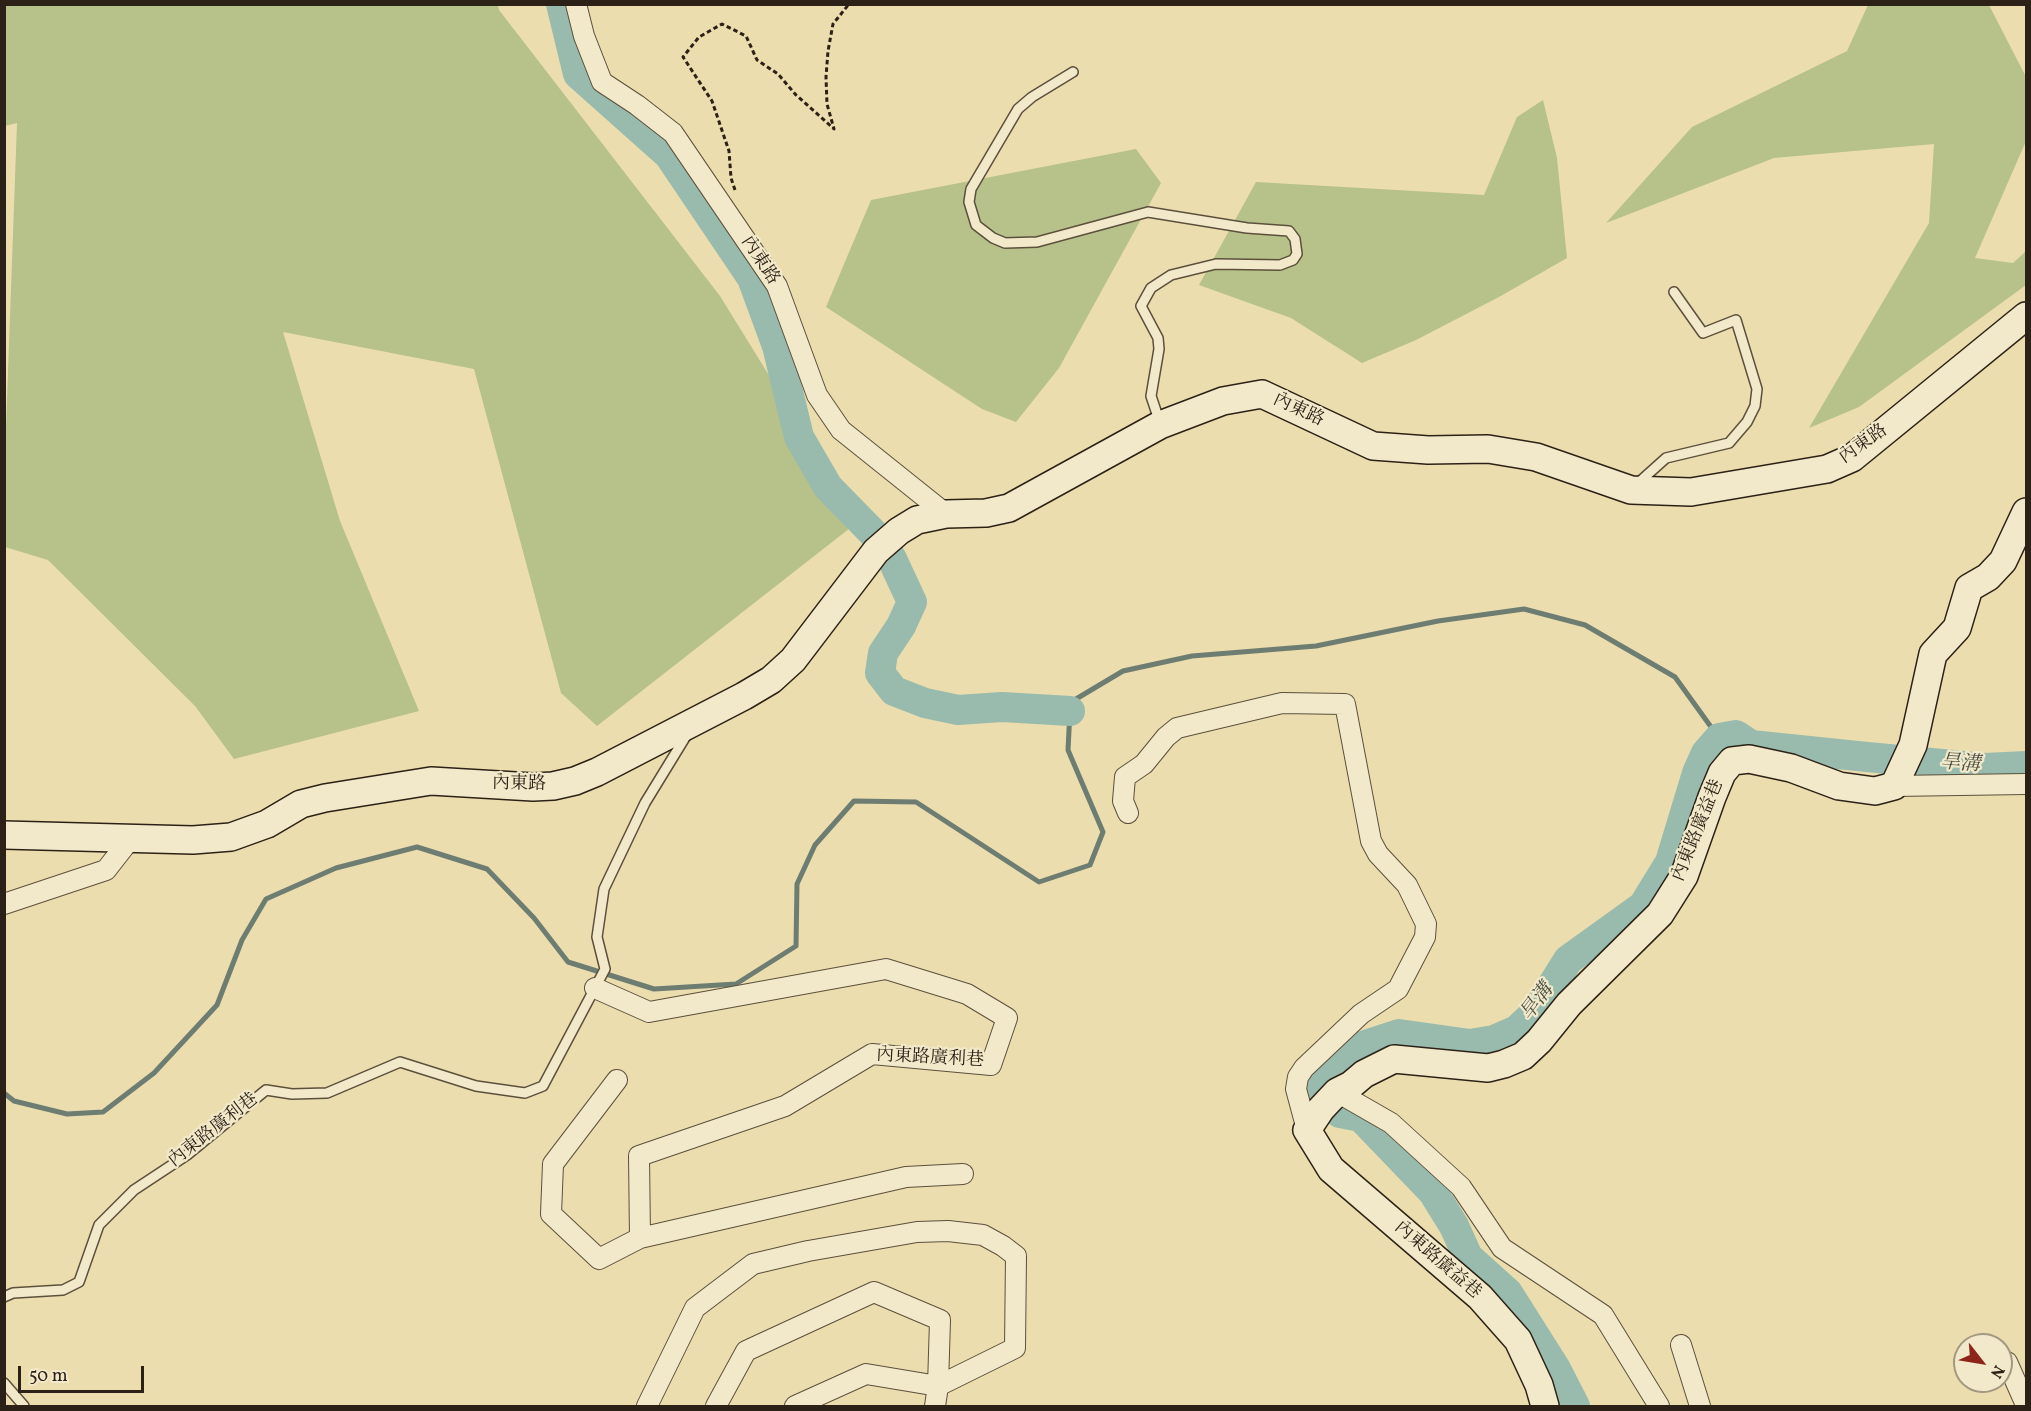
<!DOCTYPE html>
<html>
<head>
<meta charset="utf-8">
<style>
  body { margin:0 }
  #map { position:relative; width:2031px; height:1411px; overflow:hidden; background:#ebddae; font-family:Vollkorn,serif }
  canvas { display:block }
  .frame { position:absolute; inset:0; border:6px solid #2c2116; pointer-events:none }
  .north { position:absolute; left:1953px; top:1333px; width:60px; height:60px; box-sizing:border-box; background:#f2e9ca; border:2px solid #a39982; border-radius:50%; rotate:121deg; font-size:16px; font-weight:700; line-height:24px; text-align:center; color:#2c2116 }
  .north::after { content:''; display:block; margin:auto; width:21px; height:27px; background:#8f2418; clip-path:polygon(50% 0,100% 100%,50% 72%,0 100%) }
  .scale { position:absolute; left:18px; top:1366px; width:126px; height:27px; box-sizing:border-box; border:3px solid #2c2116; border-top:0; padding-left:8px; font-size:18px; line-height:21px; white-space:nowrap; color:#2c2116; -webkit-text-stroke:4px #f2e9ca; paint-order:stroke }
</style>
</head>
<body>
<div id="map">
<canvas width="2031" height="1411"></canvas>
<div class="frame"></div>
<div class="north">N</div>
<div class="scale">50 m</div>
</div>
<script>
const ctx = document.querySelector('canvas').getContext('2d');
ctx.lineJoin = 'round';
function fill(path, color) {
  ctx.fillStyle = color;
  ctx.fill(path, 'evenodd');
}
function poly(rows) {
  const path = new Path2D();
  for (const r of rows) {
    path.moveTo(r[0], r[1]);
    for (let i = 2; i < r.length; i += 2) path.lineTo(r[i], r[i + 1]);
  }
  return path;
}
function strokePath(path, color, width, dash) {
  ctx.strokeStyle = color;
  ctx.lineWidth = width;
  ctx.lineCap = dash ? 'butt' : 'round';
  ctx.setLineDash(dash || []);
  ctx.stroke(path);
}
function label(font, color, halo, rows, align = 'center') {
  ctx.font = font + ' Vollkorn,"Noto Serif TC",serif';
  ctx.lineWidth = 4.5;
  ctx.setLineDash([]);
  ctx.textBaseline = 'middle';
  ctx.strokeStyle = halo;
  ctx.fillStyle = color;
  for (const [text, x, y, turn = 0] of rows) {
    ctx.save();
    ctx.translate(x, y);
    ctx.rotate((+turn || 0) * Math.PI / 180);
    ctx.textAlign = isNaN(turn) ? turn : align;
    if (halo) ctx.strokeText(text, 0, 0);
    ctx.fillText(text, 0, 0);
    ctx.restore();
  }
}
fill(poly([
  [5,4,498,5,499,10,720,296,859,521,597,726,561,693,474,369,283,332,340,521,419,711,234,759,195,706,48,560,5,547,5,455,17,123,5,126],
  [1868,5,1989,5,2026,77,2026,141,1975,258,2013,263,2026,251,2026,285,1859,407,1809,428,1929,223,1934,144,1774,158,1606,223,1692,127,1847,51],
  [1543,100,1557,158,1567,258,1499,297,1416,340,1362,363,1291,318,1199,285,1256,182,1484,195,1517,117],
  [1136,149,1161,183,1059,368,1016,422,982,409,826,307,871,200]
]), '#b7c18a');
strokePath(poly([
  [4,1093,14,1101,67,1114,103,1112,154,1073,217,1005,242,940,266,899,336,868,417,847,487,869,534,918,568,962,654,989,736,984,796,946,797,884,815,845,854,801,916,802,1039,882,1090,865,1103,832,1068,750,1070,711,1076,699,1123,671,1192,656,1316,646,1438,621,1524,609,1585,625,1675,677,1719,738]
]), '#6d7d71', 5);
strokePath(poly([
  [561,4,578,74,669,155,752,278,777,346,799,437,828,487,872,532,892,559,912,602,901,626,883,653,880,673,894,691,925,703,958,710,1002,707,1070,711],
  [1575,1406,1556,1369,1508,1293,1468,1257,1454,1226,1433,1192,1361,1117,1340,1113,1318,1098,1319,1083,1329,1070,1359,1047,1399,1034,1470,1044,1494,1040,1517,1030,1535,1013,1568,960,1643,906,1670,862,1697,773,1706,753,1719,738,1736,735,1751,745,1867,757,1985,768,2026,766]
]), '#98bbad', 30);
const lane = poly([
  [1073,72,1032,97,1018,109,971,189,969,202,976,225,993,238,1005,243,1037,242,1148,212,1247,228,1289,231,1295,239,1297,254,1293,260,1280,265,1216,264,1171,275,1151,288,1141,306,1158,338,1159,349,1151,396,1160,423],
  [1637,484,1666,458,1729,443,1747,422,1755,406,1757,389,1736,320,1703,333,1674,292],
  [4,1297,13,1293,63,1290,79,1282,99,1225,134,1190,187,1155,266,1090,292,1094,327,1093,400,1062,476,1086,525,1093,543,1086,605,969,597,937,604,889,645,803,686,736],
  [4,1383,24,1406]
]);
const street = poly([
  [576,4,584,36,602,82,637,105,673,133,777,286,817,395,841,430,946,514],
  [1894,786,2026,784],
  [1128,813,1123,801,1125,777,1144,764,1166,737,1177,728,1282,703,1345,704,1371,841,1378,854,1407,885,1426,924,1425,937,1398,989,1361,1014,1304,1068,1298,1077,1296,1089,1307,1130],
  [4,904,106,870,131,838],
  [595,988,649,1012,886,969,967,994,1007,1018,991,1065,872,1054,785,1106,639,1156,640,1238,906,1177,963,1174],
  [617,1080,553,1164,551,1214,599,1259,640,1238],
  [1337,1092,1391,1123,1461,1187,1502,1248,1603,1315,1659,1406],
  [1681,1345,1700,1406],
  [2007,1362,2026,1405],
  [647,1406,695,1308,753,1264,808,1251,917,1232,948,1231,983,1235,1003,1246,1016,1256,1015,1348,938,1386,866,1374,795,1406],
  [716,1406,746,1351,874,1292,940,1320,938,1386,935,1406]
]);
const secondary = poly([
  [4,835,193,840,231,837,267,824,301,804,325,798,431,781,533,787,553,786,575,781,597,772,744,696,771,680,793,660,876,551,899,531,917,520,946,514,986,513,1009,508,1160,425,1223,401,1262,394,1373,446,1428,450,1488,449,1536,457,1631,490,1691,492,1827,469,1852,458,2026,316],
  [1545,1406,1539,1385,1518,1340,1480,1297,1331,1169,1307,1130,1321,1109,1337,1092,1351,1085,1364,1074,1394,1059,1488,1068,1504,1064,1523,1056,1539,1041,1569,1004,1660,914,1684,876,1712,797,1722,773,1732,761,1749,759,1791,768,1839,786,1875,791,1894,786,1913,745,1933,654,1957,628,1969,588,1988,577,2003,561,2026,512]
]);
strokePath(lane, '#5c503c', 12);
strokePath(street, '#5c503c', 22);
strokePath(secondary, '#2c2116', 30);
strokePath(poly([
  [735,190,731,178,729,151,712,101,683,57,699,37,722,24,746,36,757,60,778,74,796,95,834,129,827,104,826,77,828,51,833,24,849,4]
]), '#2c2116', 3, [4.5, 3]);
strokePath(lane, '#f2e9ca', 9);
strokePath(street, '#f2e9ca', 20);
strokePath(secondary, '#f2e9ca', 27);
label('18px', '#2c2116', '#f2e9ca', [
  ["內東路",759,261,57],
  ["內東路",1298,411,25],
  ["內東路",1864,445,-35],
  ["內東路",519,785,1],
  ["內東路廣益巷",1699,831,-68],
  ["內東路廣利巷",930,1059,3],
  ["內東路廣利巷",214,1131,-38],
  ["內東路廣益巷",1437,1261,41]
]);
label('italic 20px', '#4c4f43', '#f2e9ca', [
  ["旱溝",1960,765,4],
  ["旱溝",1538,1003,-53]
]);
</script>
</body>
</html>
